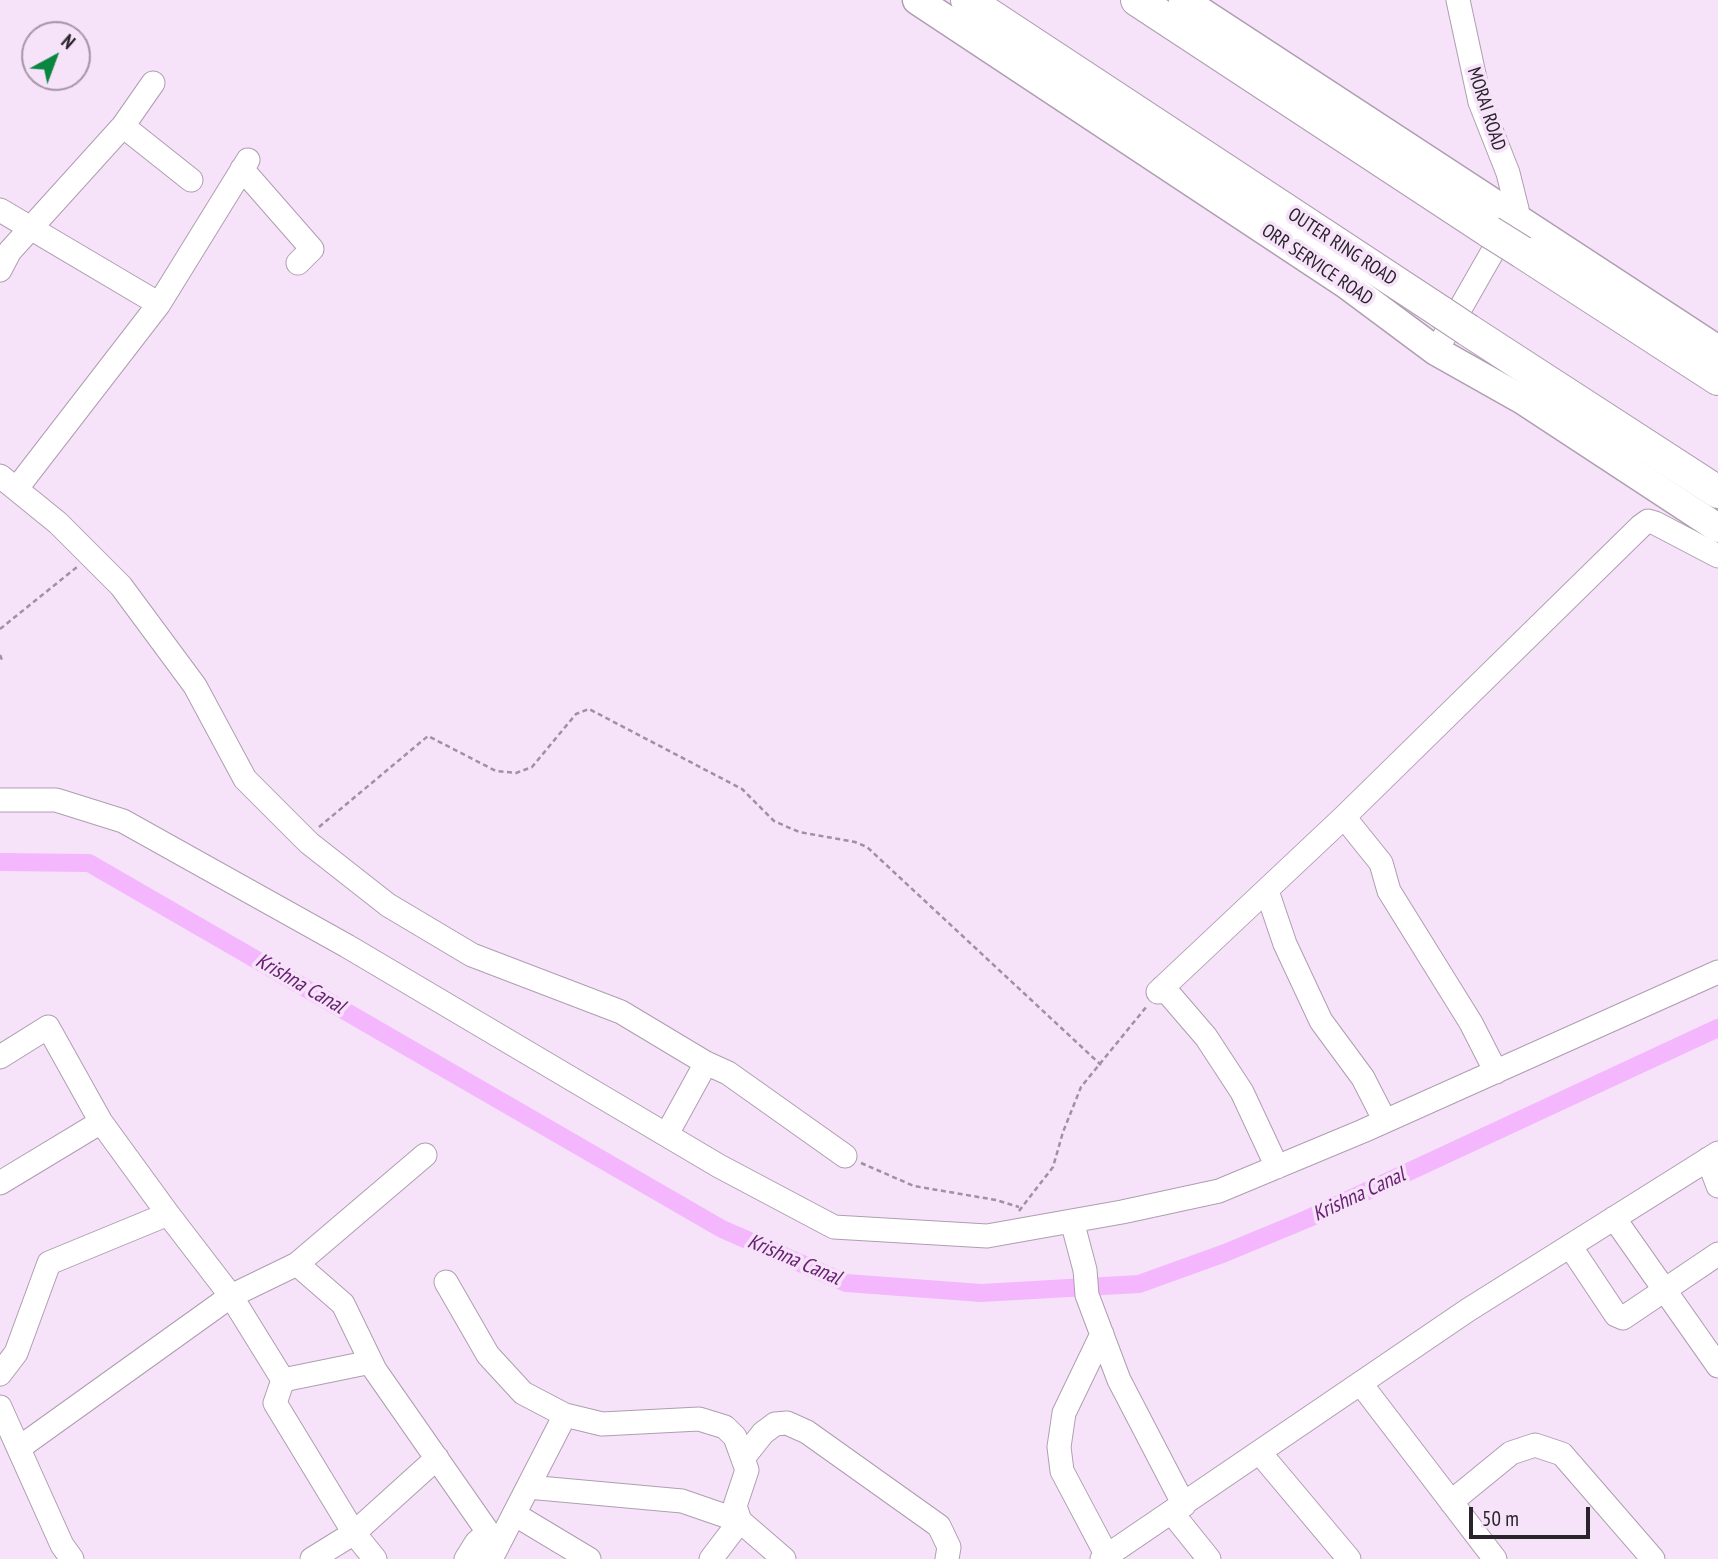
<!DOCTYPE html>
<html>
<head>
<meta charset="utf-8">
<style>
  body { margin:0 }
  #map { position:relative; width:1718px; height:1559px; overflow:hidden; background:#f6e3f9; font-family:"PT Sans Narrow",sans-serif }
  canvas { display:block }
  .north { position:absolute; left:21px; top:21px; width:70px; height:70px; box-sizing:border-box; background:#f6e3f9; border:2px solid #a496a7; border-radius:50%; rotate:41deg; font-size:19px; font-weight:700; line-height:28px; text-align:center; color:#2a232b }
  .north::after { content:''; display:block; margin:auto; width:24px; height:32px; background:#0a8640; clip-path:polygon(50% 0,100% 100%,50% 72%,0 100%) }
  .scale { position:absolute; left:1469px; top:1507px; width:121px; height:32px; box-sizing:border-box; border:4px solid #2a232b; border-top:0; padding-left:9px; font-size:21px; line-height:24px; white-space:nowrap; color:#2a232b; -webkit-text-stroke:5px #f6e3f9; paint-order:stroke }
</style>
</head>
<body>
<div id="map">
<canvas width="1718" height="1559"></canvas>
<div class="north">N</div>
<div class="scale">50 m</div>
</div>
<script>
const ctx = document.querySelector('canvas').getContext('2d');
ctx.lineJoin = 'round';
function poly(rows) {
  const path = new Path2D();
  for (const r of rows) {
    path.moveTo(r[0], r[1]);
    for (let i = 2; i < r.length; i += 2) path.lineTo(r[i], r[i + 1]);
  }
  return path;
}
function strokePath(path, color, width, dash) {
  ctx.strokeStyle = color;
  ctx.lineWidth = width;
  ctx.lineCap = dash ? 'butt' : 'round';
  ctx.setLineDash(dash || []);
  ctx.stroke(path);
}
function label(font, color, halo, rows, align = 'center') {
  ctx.font = font + ' "PT Sans Narrow",sans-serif';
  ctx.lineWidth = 7;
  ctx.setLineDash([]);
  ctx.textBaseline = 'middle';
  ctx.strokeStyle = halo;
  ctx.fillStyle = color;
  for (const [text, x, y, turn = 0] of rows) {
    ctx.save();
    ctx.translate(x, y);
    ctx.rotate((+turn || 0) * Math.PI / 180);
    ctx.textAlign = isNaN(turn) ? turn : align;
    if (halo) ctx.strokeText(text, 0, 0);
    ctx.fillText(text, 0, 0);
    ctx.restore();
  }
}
strokePath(poly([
  [0,862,89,863,722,1229,846,1283,981,1293,1139,1284,1225,1253,1307,1219,1718,1028]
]), '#f4b7fd', 18);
const minor = poly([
  [123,126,191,180],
  [242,169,312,249,298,263],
  [0,210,159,304],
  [0,270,10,251,123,126,153,83],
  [1436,351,1517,209,1508,173,1480,102,1458,0],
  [0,476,58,523,121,586,195,686,245,779,309,843,388,905,472,955,621,1012,706,1063,667,1134],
  [17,488,159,304,248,160],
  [0,800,56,800,123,821,347,946,719,1166,834,1227,987,1236,1122,1212,1219,1191,1363,1131,1718,972],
  [1344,817,1381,863,1389,891,1471,1023,1496,1072],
  [1267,891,1285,944,1321,1021,1363,1078,1385,1121],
  [1163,987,1206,1037,1242,1092,1277,1167],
  [1158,992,1344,817,1641,526,1648,521,1655,523,1718,556],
  [0,1057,48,1027,101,1122],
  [706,1063,728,1073,845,1156],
  [1708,1159,1718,1186],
  [0,1183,101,1122,168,1214,49,1263,16,1353,0,1374],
  [168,1214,231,1296,297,1264,425,1155],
  [1614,1218,1718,1366],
  [1072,1221,1085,1270,1087,1295,1119,1380,1184,1505],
  [1570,1246,1616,1315,1623,1318,1718,1254],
  [297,1264,343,1304,375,1370,488,1532,476,1543,466,1559],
  [446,1282,488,1355,523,1393,565,1415,602,1424,699,1419,725,1427,735,1437,747,1470,735,1506,740,1521,784,1559],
  [1102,1334,1064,1413,1059,1447,1062,1471,1107,1556],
  [283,1380,371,1362],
  [1361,1384,1495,1559],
  [0,1407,62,1545,72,1559],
  [19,1448,231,1296,283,1380,275,1403,354,1533,375,1559],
  [1260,1453,1349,1559],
  [744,1457,763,1433,775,1424,787,1423,807,1432,939,1526,949,1547,947,1559],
  [528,1487,682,1501,740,1521,711,1559],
  [1451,1502,1511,1453,1535,1445,1562,1454,1653,1559],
  [1172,1513,1209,1559],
  [514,1514,589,1559],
  [312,1559,354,1533,437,1458],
  [491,1559,565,1415],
  [1102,1559,1468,1310,1718,1153]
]);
const major = poly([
  [917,0,1346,284,1436,351,1523,400,1718,528],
  [1183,0,1718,350]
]);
const highway = poly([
  [967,0,1441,312],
  [1137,0,1490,232],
  [1522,252,1718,379],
  [1468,330,1718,492]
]);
strokePath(minor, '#af9db1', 25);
strokePath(major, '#af9db1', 31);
strokePath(highway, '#af9db1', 34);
strokePath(poly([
  [0,629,77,567],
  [0,655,2,660],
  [319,827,428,736,496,771,516,773,532,767,576,714,589,709,742,789,774,821,799,832,855,842,867,847,1101,1065],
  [861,1163,914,1186,996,1200,1019,1207],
  [1019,1211,1053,1167,1063,1132,1081,1087,1147,1006]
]), '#9f91a1', 2.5, [5, 3.5]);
strokePath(minor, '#fff', 23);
strokePath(major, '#fff', 28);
strokePath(highway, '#fff', 32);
const highwayBridge = poly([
  [1490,232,1522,252],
  [1441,312,1468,330]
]);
strokePath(highwayBridge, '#af9db1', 34, []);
strokePath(highwayBridge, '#fff', 32);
label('19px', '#2a232b', '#f6e3f9', [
  ["MORAI ROAD",1486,109,72],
  ["OUTER RING ROAD",1342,247,33],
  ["ORR SERVICE ROAD",1317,265,34]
]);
label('italic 21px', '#682172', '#f6e3f9', [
  ["Krishna Canal",300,984,30],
  ["Krishna Canal",1359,1195,-25],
  ["Krishna Canal",794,1260,23]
]);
</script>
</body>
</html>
